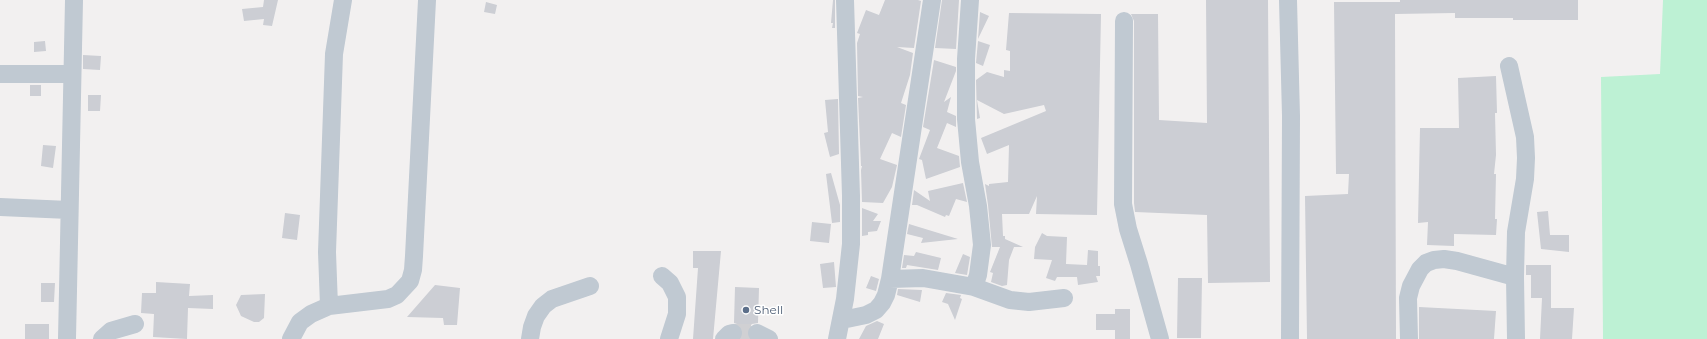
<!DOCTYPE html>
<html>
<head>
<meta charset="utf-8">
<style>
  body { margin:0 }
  canvas { display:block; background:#f2f0f0 }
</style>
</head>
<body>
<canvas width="1707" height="339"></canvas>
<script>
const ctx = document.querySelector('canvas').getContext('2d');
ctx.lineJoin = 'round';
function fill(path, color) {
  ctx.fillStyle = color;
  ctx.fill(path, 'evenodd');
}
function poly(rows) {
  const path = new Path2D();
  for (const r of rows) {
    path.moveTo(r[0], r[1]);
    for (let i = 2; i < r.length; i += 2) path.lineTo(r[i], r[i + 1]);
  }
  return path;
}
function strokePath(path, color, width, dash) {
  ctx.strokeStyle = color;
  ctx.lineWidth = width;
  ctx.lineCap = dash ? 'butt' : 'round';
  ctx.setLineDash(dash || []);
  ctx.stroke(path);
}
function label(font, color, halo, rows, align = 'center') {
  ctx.font = font + ' Montserrat,sans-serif';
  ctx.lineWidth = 3;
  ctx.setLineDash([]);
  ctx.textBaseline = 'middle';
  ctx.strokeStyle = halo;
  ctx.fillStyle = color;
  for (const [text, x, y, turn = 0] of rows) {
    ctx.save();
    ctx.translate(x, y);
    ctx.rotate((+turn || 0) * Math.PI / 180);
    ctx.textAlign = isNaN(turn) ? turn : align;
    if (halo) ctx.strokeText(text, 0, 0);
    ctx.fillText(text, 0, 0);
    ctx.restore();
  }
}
fill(poly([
  [1663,0,1707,0,1707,339,1603,339,1601,77,1660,74]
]), '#bdf1d4');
fill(poly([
  [264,0,278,0,272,26,263,25,264,19,244,21,242,9,263,7],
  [833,0,835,0,835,28,832,28,833,23,831,23],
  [885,0,918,0,921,1,914,48,897,47,913,53,910,75,901,103,906,105,901,137,892,133,880,159,897,165,892,187,883,203,862,202,861,170,862,166,861,166,858,98,863,97,858,96,857,43,860,34,857,33,866,10,879,15],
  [942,0,959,0,956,49,935,48],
  [1206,0,1268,0,1270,282,1208,283,1207,215,1135,212,1134,203,1134,21,1131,14,1158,14,1159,120,1207,123],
  [1400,0,1578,0,1578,20,1513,20,1513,18,1455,18,1455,13,1395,14,1396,339,1307,339,1305,196,1348,194,1349,174,1336,174,1334,2,1400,2],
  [486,2,497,5,495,14,484,12],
  [980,12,989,16,978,39],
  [1009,13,1101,14,1097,215,1036,214,1037,196,1029,214,1002,214,1003,236,1005,236,1005,239,1023,247,1014,247,1009,260,1007,285,1002,286,991,282,993,273,990,272,1000,247,992,247,988,205,985,184,989,186,989,184,1008,182,1009,145,987,154,981,138,1046,111,1044,105,1004,114,977,100,980,118,977,119,976,80,987,72,1004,77,1004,70,1010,71,1010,51,1006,50],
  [45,41,46,51,34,52,34,42],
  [978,41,990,45,983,66,976,63],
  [83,55,101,56,100,70,83,69],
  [934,60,956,67,956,71,944,102,951,97,947,112,956,116,956,127,947,123,937,148,959,156,960,167,926,179,922,160,919,159,930,130,923,127],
  [1496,76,1497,113,1495,113,1496,155,1494,174,1496,174,1495,219,1497,219,1496,235,1454,234,1454,246,1427,245,1428,222,1418,223,1420,128,1459,128,1458,78],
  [30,85,41,85,41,96,30,96],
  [88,95,101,95,100,111,88,111],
  [838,99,839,154,830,157,824,133,828,132,825,100],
  [43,145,56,146,53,168,41,166],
  [831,173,840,205,840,222,832,223,826,174],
  [963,183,967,202,956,199,949,216,946,215,945,217,917,205,912,205,914,190,930,201,928,191],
  [862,208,878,214,873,221,881,221,877,231,868,232,868,235,862,236],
  [1548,211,1550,235,1569,235,1569,252,1541,249,1537,212],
  [285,213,300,215,297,240,282,238],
  [812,222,831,224,829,243,810,241],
  [909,224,958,239,921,243,923,238,907,234],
  [1042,233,1047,236,1067,237,1066,264,1087,265,1088,250,1098,251,1098,266,1100,266,1100,276,1096,276,1098,282,1078,285,1077,277,1057,277,1055,281,1046,278,1052,260,1034,259,1035,247],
  [693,251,721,251,713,339,693,339,698,268,693,268],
  [916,252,941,258,938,270,907,265,906,268,902,268,904,255,914,256],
  [963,254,970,257,967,275,955,273],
  [834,262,836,287,823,288,820,264],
  [1526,265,1551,265,1551,308,1574,308,1572,339,1540,339,1542,298,1531,298,1531,275,1526,275],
  [871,276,879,279,876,291,866,288],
  [1178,278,1202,278,1201,338,1177,338],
  [156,282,190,284,189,296,213,295,213,309,188,308,187,339,153,337,154,314,141,313,142,293,156,293],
  [41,283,55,283,54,302,41,302],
  [435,285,460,288,457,325,444,325,443,318,407,317],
  [735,287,759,288,758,323,752,324,748,328,747,334,748,339,741,339,743,330,740,325,734,323],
  [898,289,922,290,920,302,897,295],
  [946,293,961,295,960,298,962,299,955,320,948,304,942,302],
  [265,294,264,318,259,322,254,322,241,316,236,305,241,295],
  [1419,307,1496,311,1494,339,1419,339],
  [1115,309,1130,309,1130,339,1115,339,1115,330,1096,330,1096,314,1115,314],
  [877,321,884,324,878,339,859,339,866,326],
  [25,324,49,324,49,339,25,339]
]), '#ccced4');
strokePath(poly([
  [733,333,757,333]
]), '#d0d0d3', 18, [18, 9]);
strokePath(poly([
  [970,0,966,59,966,119,970,162,978,206,982,245,978,275,974,287],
  [1288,0,1291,116,1290,339],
  [1124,21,1123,204,1128,229,1139,264,1160,339],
  [1509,66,1525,137,1526,158,1525,179,1516,232,1515,277,1516,339],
  [0,74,72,74],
  [0,207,69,210],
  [662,276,670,283,677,297,677,314,669,339],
  [890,279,923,278,974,287,1010,300,1029,302,1064,298],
  [329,306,388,299,397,295,410,281,413,270,414,256,427,0],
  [842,320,866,315,876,310,882,303,886,295,890,279,932,0],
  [757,333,769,339],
  [67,339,74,0],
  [102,339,111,331,135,324],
  [291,339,300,322,311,314,329,306,327,252,334,54,343,0],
  [530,339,532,327,536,316,543,306,552,299,590,286],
  [724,339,729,334,733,333],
  [837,339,845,299,851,244,851,196,845,0],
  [1409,339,1408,298,1411,286,1420,269,1426,263,1434,260,1444,259,1457,261,1515,277]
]), '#c0c9d2', 18);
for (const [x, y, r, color] of [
  [746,310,4,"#5c6f8a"]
]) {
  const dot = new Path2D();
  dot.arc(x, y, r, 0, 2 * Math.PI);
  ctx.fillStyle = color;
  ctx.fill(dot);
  strokePath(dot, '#fff', 1.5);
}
label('12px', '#4e5e75', '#fff', [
  ["Shell",754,310]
], 'left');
</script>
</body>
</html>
